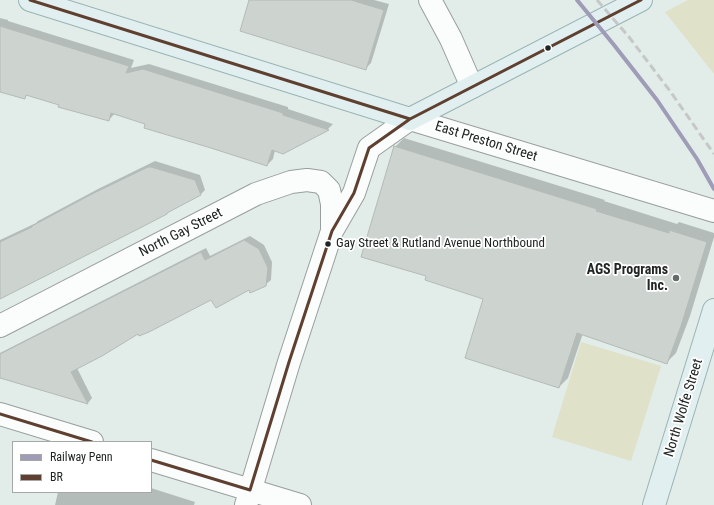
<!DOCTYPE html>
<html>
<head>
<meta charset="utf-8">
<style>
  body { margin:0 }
  #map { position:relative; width:714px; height:505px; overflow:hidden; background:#e2ece8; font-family:"Roboto Condensed",sans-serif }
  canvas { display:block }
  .legend { position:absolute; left:12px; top:441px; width:140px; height:52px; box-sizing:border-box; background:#fff; border:1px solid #a6a8a7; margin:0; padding:5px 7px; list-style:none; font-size:12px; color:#202624 }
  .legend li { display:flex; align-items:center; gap:8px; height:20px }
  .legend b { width:20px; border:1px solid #a6a8a7 }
</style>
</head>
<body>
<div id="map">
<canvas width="714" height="505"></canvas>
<ul class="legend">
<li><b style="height:5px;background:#9e9cb7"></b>Railway Penn</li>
<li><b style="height:5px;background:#5f4030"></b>BR</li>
</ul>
</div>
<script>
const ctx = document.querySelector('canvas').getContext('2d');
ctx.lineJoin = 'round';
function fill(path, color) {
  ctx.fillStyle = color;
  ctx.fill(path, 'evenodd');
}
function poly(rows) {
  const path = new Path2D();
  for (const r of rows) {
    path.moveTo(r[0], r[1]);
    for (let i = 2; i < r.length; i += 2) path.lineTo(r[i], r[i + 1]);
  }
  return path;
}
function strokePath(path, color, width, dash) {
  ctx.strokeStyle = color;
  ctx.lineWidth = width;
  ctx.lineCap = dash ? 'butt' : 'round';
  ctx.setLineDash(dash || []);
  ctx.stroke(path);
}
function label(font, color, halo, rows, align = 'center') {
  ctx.font = font + ' "Roboto Condensed",sans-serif';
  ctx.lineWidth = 3.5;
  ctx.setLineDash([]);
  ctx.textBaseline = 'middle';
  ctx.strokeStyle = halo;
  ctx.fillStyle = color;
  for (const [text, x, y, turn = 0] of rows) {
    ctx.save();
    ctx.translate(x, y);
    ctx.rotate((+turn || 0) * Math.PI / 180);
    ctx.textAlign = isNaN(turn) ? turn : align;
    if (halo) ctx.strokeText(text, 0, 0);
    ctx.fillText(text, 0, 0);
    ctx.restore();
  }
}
fill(poly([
  [688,0,714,0,714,74,665,12],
  [581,342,661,366,631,461,552,437]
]), '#dfe1c8');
fill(poly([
  [251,0,374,0,389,4,371,63,365,69],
  [0,18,8,20,8,21,134,60,131,68,149,64,288,107,288,109,333,124,328,129,283,153,275,150,273,159,267,165,115,113,109,120,60,104,0,87],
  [404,138,605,200,604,201,677,224,679,222,714,233,714,237,690,316,676,353,667,362,583,333,568,378,559,387,485,298,427,275,395,147],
  [155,161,200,175,205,190,200,195,0,297,0,240,36,223,38,221,98,189],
  [250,236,264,245,272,262,271,280,265,285,212,298,138,333,77,368,92,398,88,403,0,378,0,353,206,248,210,256],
  [151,488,195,502,194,505,55,505,58,492,151,492]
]), '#0003');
const building = poly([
  [249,0,351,0,384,10,366,70,240,31,249,0],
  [0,26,129,66,126,73,143,69,283,113,283,115,329,130,283,154,272,150,267,166,211,148,144,128,145,124,111,113,109,121,58,107,59,105,26,95,25,99,0,92,0,26],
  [394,146,597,209,596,211,669,233,669,230,707,242,681,326,667,364,577,333,559,388,465,358,483,299,425,280,426,276,361,257,394,146],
  [148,167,151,167,195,180,201,195,167,213,167,214,142,227,0,299,0,242,32,227,32,226,92,194,148,167],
  [244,240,259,249,268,268,266,286,250,293,249,290,216,308,211,300,149,332,139,336,138,334,102,356,71,372,88,404,0,378,0,354,201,252,205,260,244,240]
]);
fill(building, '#cdd3cf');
strokePath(building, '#b4bab6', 1);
const minor = poly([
  [430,0,451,39,472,87],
  [0,326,256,194,291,182,307,180,321,182,329,190,332,204,332,231],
  [0,414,92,442],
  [151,460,300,505],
  [246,505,289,362,332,231,354,193,369,148,410,119,714,211]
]);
const major = poly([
  [30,0,410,119,641,0],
  [654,505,714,310]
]);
strokePath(minor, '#989f9c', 24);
strokePath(major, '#9ab4b4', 24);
strokePath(minor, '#fbfcfc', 22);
strokePath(major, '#e1eff0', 22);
strokePath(poly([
  [597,0,629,37,670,91,714,154]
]), '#c5c8c7', 3, [8, 4]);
strokePath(poly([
  [30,0,410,119],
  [0,414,92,442],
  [151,460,250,490],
  [250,490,289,362,332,231,354,193,369,148,410,119,641,0]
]), '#5f4030', 3);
strokePath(poly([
  [577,0,614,45,657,100,697,159,714,189]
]), '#9e9cb7', 4);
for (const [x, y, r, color] of [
  [548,48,3.5,"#202624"],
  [328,244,3.5,"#202624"],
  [676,278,4,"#646b69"]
]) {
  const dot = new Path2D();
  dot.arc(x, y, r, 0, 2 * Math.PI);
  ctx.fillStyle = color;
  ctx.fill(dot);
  strokePath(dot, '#fff', 1.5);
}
label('13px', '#202624', '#fff', [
  ["Gay Street & Rutland Avenue Northbound",336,244]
], 'left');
label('14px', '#202624', '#fff', [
  ["East Preston Street",486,142,17],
  ["North Gay Street",181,233,-27],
  ["North Wolfe Street",684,408,-73]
]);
label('bold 14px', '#202624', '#fff', [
  ["AGS Programs",668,270],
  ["Inc.",668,286]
], 'right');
</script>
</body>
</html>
